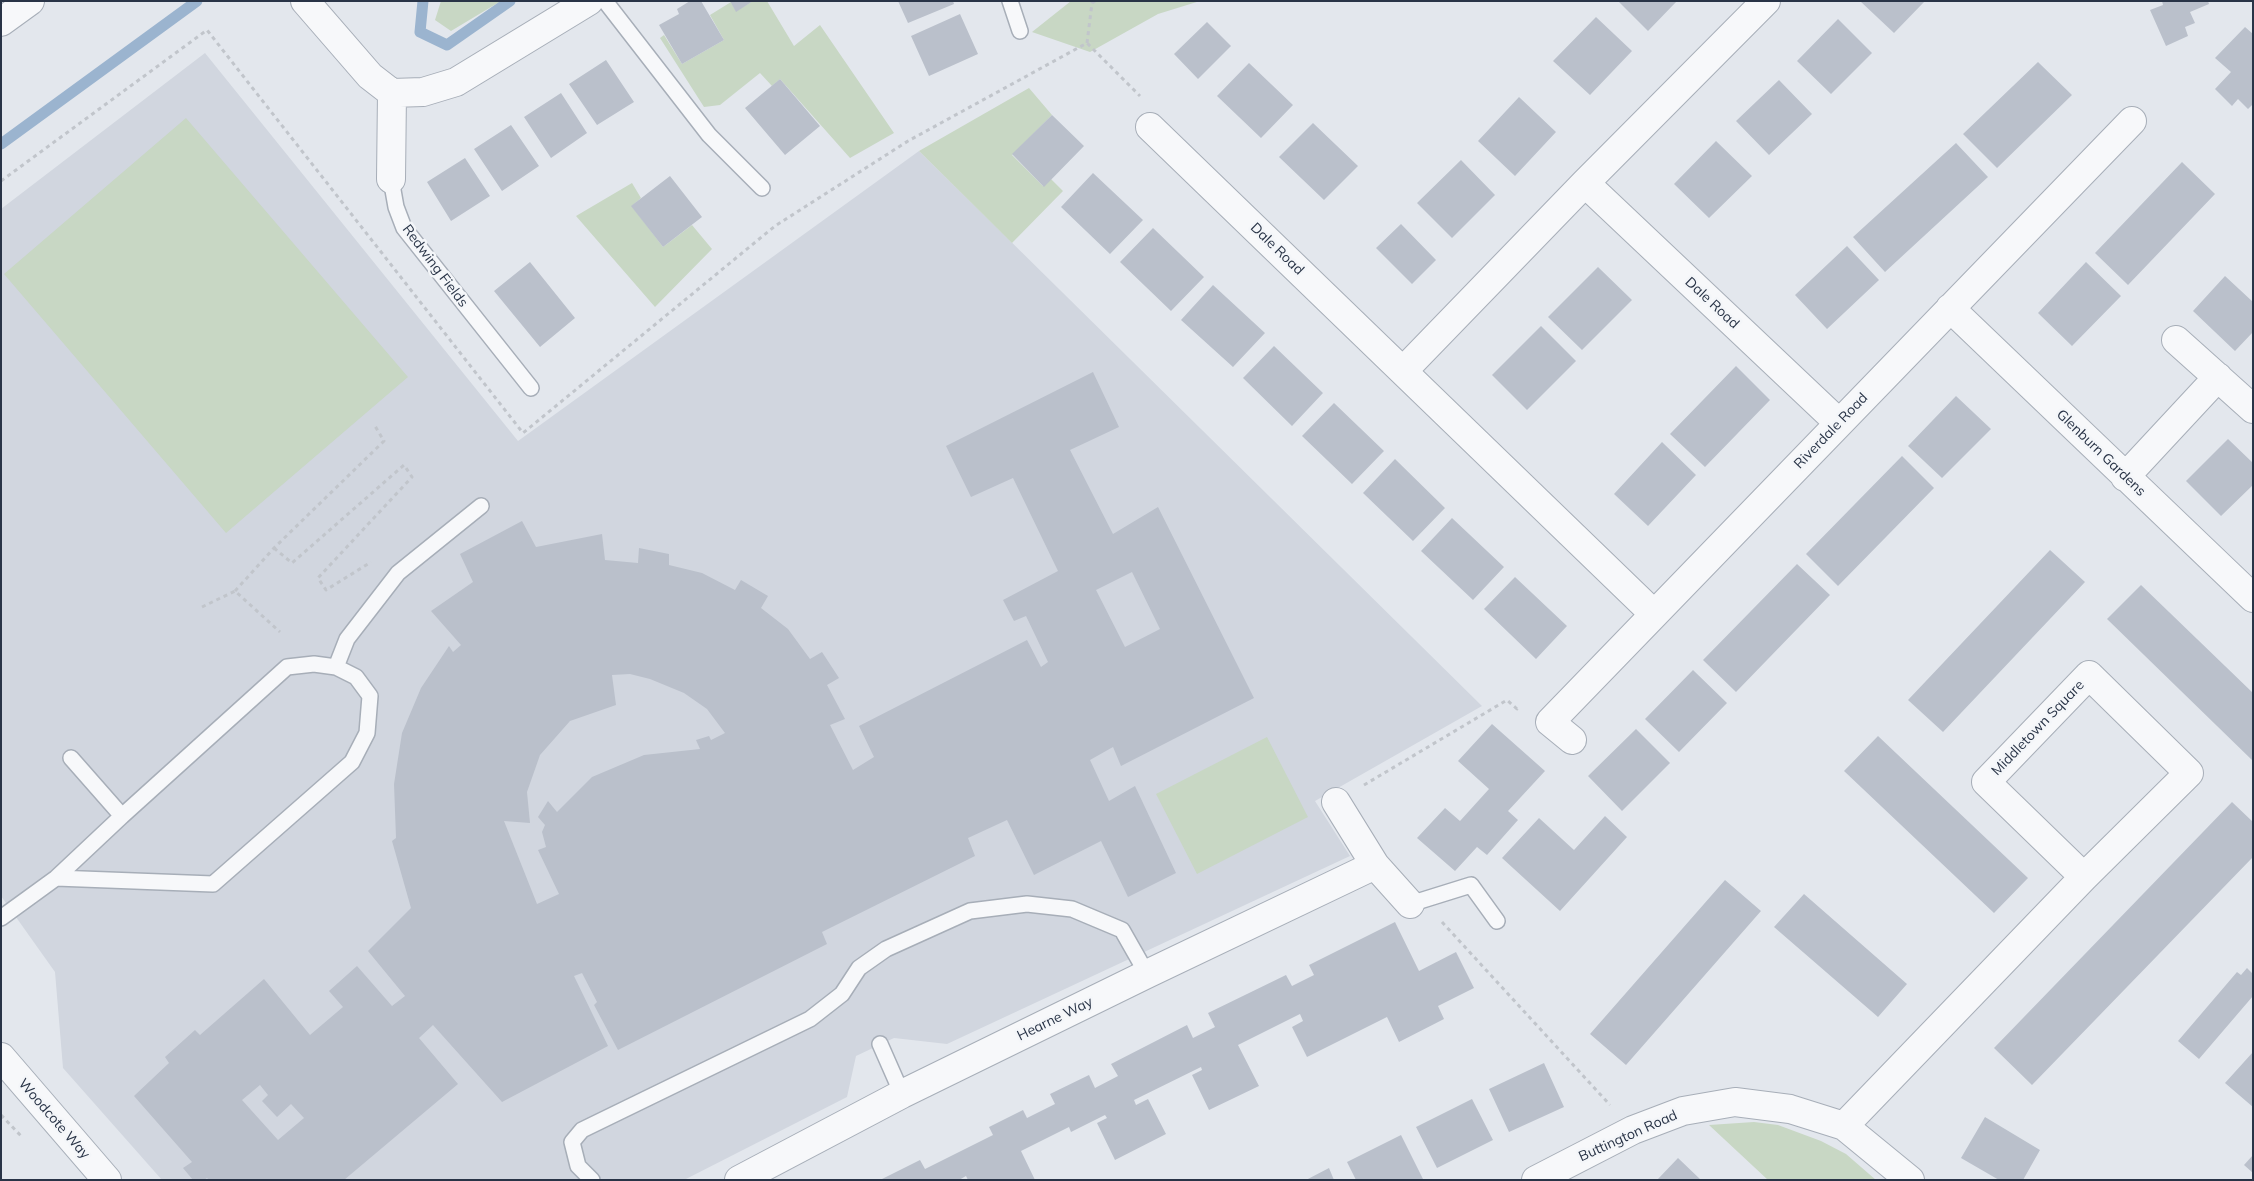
<!DOCTYPE html>
<html>
<head>
<meta charset="utf-8">
<style>
  body { margin:0 }
  #map { position:relative; width:2254px; height:1181px; overflow:hidden; background:#e3e7ed; font-family:Mulish,sans-serif }
  canvas { display:block }
  .frame { position:absolute; inset:0; border:2px solid #293447; pointer-events:none }
</style>
</head>
<body>
<div id="map">
<canvas width="2254" height="1181"></canvas>
<div class="frame"></div>
</div>
<script>
const ctx = document.querySelector('canvas').getContext('2d');
ctx.lineJoin = 'round';
function fill(path, color) {
  ctx.fillStyle = color;
  ctx.fill(path, 'evenodd');
}
function poly(rows) {
  const path = new Path2D();
  for (const r of rows) {
    path.moveTo(r[0], r[1]);
    for (let i = 2; i < r.length; i += 2) path.lineTo(r[i], r[i + 1]);
  }
  return path;
}
function strokePath(path, color, width, dash) {
  ctx.strokeStyle = color;
  ctx.lineWidth = width;
  ctx.lineCap = dash ? 'butt' : 'round';
  ctx.setLineDash(dash || []);
  ctx.stroke(path);
}
function label(font, color, halo, rows, align = 'center') {
  ctx.font = font + ' Mulish,sans-serif';
  ctx.lineWidth = 5;
  ctx.setLineDash([]);
  ctx.textBaseline = 'middle';
  ctx.strokeStyle = halo;
  ctx.fillStyle = color;
  for (const [text, x, y, turn = 0] of rows) {
    ctx.save();
    ctx.translate(x, y);
    ctx.rotate((+turn || 0) * Math.PI / 180);
    ctx.textAlign = isNaN(turn) ? turn : align;
    if (halo) ctx.strokeText(text, 0, 0);
    ctx.fillText(text, 0, 0);
    ctx.restore();
  }
}
fill(poly([
  [205,53,518,441,919,151,1482,706,1315,801,1350,856,947,1044,894,1038,856,1056,847,1097,684,1180,162,1180,63,1068,55,972,1,896,1,209]
]), '#d1d6df');
fill(poly([
  [441,1,501,1,451,31,435,20],
  [753,1,767,1,794,46,820,25,894,133,850,158,780,79,772,86,760,73,720,105,704,107,660,38,664,35,682,64,724,40,710,15,731,2,736,11],
  [1071,1,1200,1,1158,14,1090,52,1032,32],
  [1029,88,1052,115,1012,155,1043,186,1051,179,1063,191,1012,243,919,151],
  [186,118,408,377,226,533,4,274],
  [632,183,641,198,632,206,663,247,692,225,712,249,655,307,576,216],
  [1267,737,1308,817,1197,874,1156,794],
  [1754,1122,1778,1125,1821,1141,1846,1154,1876,1180,1768,1180,1709,1125]
]), '#c8d7c4');
strokePath(poly([
  [423,1,420,32,447,45,510,1],
  [1,144,197,1]
]), '#9bb4cf', 11);
fill(poly([
  [690,1,701,1,724,40,682,64,659,25,679,14,677,9],
  [730,1,753,1,736,12],
  [898,1,953,1,954,4,908,23],
  [1618,1,1677,1,1648,31],
  [1860,1,1925,1,1894,33],
  [2162,1,2208,1,2209,4,2190,12,2195,23,2185,27,2188,36,2166,46,2150,10,2163,5],
  [960,14,978,54,929,76,911,36],
  [1596,17,1632,51,1590,95,1553,61],
  [1838,19,1872,53,1831,94,1797,61],
  [1207,22,1231,46,1198,79,1174,54],
  [2245,27,2253,34,2253,104,2248,109,2238,99,2232,106,2215,89,2231,72,2215,58],
  [606,60,634,102,597,125,569,84],
  [2038,62,2072,95,1997,168,1963,134],
  [1249,63,1293,105,1261,138,1217,96],
  [780,79,820,126,785,155,745,108],
  [1779,80,1812,114,1769,155,1736,121],
  [561,93,587,133,551,158,524,117],
  [1519,97,1556,132,1515,176,1478,141],
  [1052,115,1084,146,1044,187,1012,154],
  [1313,123,1358,166,1324,200,1279,157],
  [511,125,539,166,502,191,474,149],
  [1716,141,1752,176,1709,218,1674,184],
  [1956,143,1988,177,1885,272,1853,237],
  [465,158,490,196,451,221,427,182],
  [1461,160,1495,195,1452,238,1417,203],
  [2182,162,2215,194,2128,285,2095,253],
  [1093,173,1143,220,1110,254,1061,207],
  [670,176,702,217,663,247,631,206],
  [1401,224,1436,260,1412,284,1376,248],
  [1153,228,1204,277,1171,311,1120,262],
  [1847,246,1879,280,1827,329,1795,295],
  [530,262,575,318,540,347,494,291],
  [2086,262,2121,296,2072,346,2038,313],
  [1598,267,1632,300,1582,350,1548,317],
  [2225,276,2253,302,2253,332,2235,351,2193,311],
  [1213,285,1265,333,1233,367,1181,320],
  [1541,326,1576,361,1527,410,1492,375],
  [1274,346,1323,393,1292,426,1243,378],
  [1736,366,1770,400,1705,467,1670,434],
  [1093,372,1119,427,1070,450,1113,534,1158,507,1254,698,1121,766,1113,747,1090,760,1109,801,1135,786,1176,873,1128,897,1101,841,1034,875,1007,820,968,838,975,856,822,932,827,944,618,1050,594,1005,597,1002,582,973,574,976,608,1046,502,1102,433,1025,419,1038,458,1084,344,1180,209,1180,207,1178,204,1180,193,1180,183,1168,192,1162,134,1096,169,1063,165,1057,195,1030,200,1035,264,979,310,1035,343,1007,329,991,357,966,392,1006,405,996,368,951,411,908,392,841,396,838,394,784,402,733,421,688,449,646,453,652,461,645,431,611,473,582,460,554,522,521,536,547,602,534,605,560,638,563,639,548,669,554,669,565,702,573,735,590,741,580,768,596,761,608,788,629,810,659,822,652,839,678,827,685,845,719,830,725,853,770,874,757,859,726,1027,640,1041,667,1048,662,1026,616,1014,621,1003,600,1058,571,1013,478,971,497,946,446],
  [1132,572,1160,629,1125,647,1096,590],
  [630,674,650,679,684,693,707,709,725,733,711,740,709,736,696,740,700,749,644,755,592,777,557,812,548,801,538,817,545,825,542,832,546,847,538,850,559,894,537,904,504,821,530,823,527,792,540,755,570,721,616,705,612,675],
  [260,1085,268,1095,262,1101,277,1117,291,1104,304,1118,278,1140,242,1100],
  [1956,396,1991,429,1942,478,1908,446],
  [1334,403,1384,451,1352,484,1302,436],
  [2228,439,2253,463,2253,485,2221,516,2186,481],
  [1662,442,1696,475,1648,526,1614,494],
  [1902,456,1934,488,1838,586,1806,554],
  [1395,459,1445,508,1413,541,1363,493],
  [1452,518,1504,567,1473,600,1421,551],
  [2050,550,2085,582,1943,732,1908,700],
  [1797,564,1830,595,1736,692,1703,660],
  [1515,577,1567,626,1536,659,1484,609],
  [2141,585,2253,693,2253,761,2107,619],
  [1693,670,1727,703,1679,752,1645,719],
  [1492,724,1545,771,1508,811,1518,820,1487,855,1477,847,1455,871,1417,838,1445,808,1460,821,1489,789,1458,761],
  [1636,729,1670,763,1622,811,1588,776],
  [1878,736,2028,878,1994,913,1844,771],
  [2232,802,2253,822,2253,857,2032,1085,1994,1048],
  [1605,816,1627,837,1560,911,1502,858,1539,818,1574,850],
  [1725,880,1761,911,1626,1065,1590,1034],
  [1804,894,1907,984,1878,1017,1774,927],
  [1395,922,1419,971,1456,952,1474,988,1438,1006,1444,1019,1399,1042,1387,1017,1307,1057,1292,1027,1303,1021,1300,1014,1238,1045,1259,1086,1209,1110,1192,1075,1202,1070,1201,1067,1134,1100,1136,1105,1148,1099,1166,1134,1115,1160,1097,1123,1107,1118,1105,1115,1071,1132,1069,1127,1021,1151,1035,1180,968,1180,966,1176,959,1180,880,1180,920,1160,925,1169,993,1135,989,1127,1023,1110,1027,1118,1055,1104,1050,1094,1089,1075,1095,1088,1118,1076,1111,1064,1187,1025,1193,1038,1215,1027,1208,1013,1286,975,1292,986,1314,975,1309,965],
  [2247,968,2253,974,2253,996,2199,1059,2178,1041,2237,972,2241,975],
  [2253,1052,2253,1107,2225,1083],
  [1544,1063,1564,1107,1509,1132,1489,1089],
  [1472,1099,1493,1140,1437,1168,1416,1127],
  [1985,1117,2040,1150,2023,1180,1999,1180,1961,1158],
  [1401,1135,1423,1179,1356,1180,1347,1162],
  [2253,1155,2253,1173,2244,1165],
  [1678,1158,1701,1180,1657,1180],
  [1329,1168,1334,1180,1306,1180]
]), '#bac0cb');
const service = poly([
  [605,1,709,135,762,188],
  [1010,1,1020,31],
  [391,179,396,207,404,228,531,388],
  [336,667,347,639,398,573,481,506],
  [56,878,213,884,352,762,367,733,370,696,356,677,336,667,314,664,287,667,122,816],
  [1410,904,1471,885,1497,921],
  [1,918,56,878,122,816,71,758],
  [880,1044,902,1094],
  [592,1180,578,1166,572,1142,582,1130,810,1019,842,994,859,968,886,949,970,911,1027,904,1072,909,1122,930,1147,974]
]);
const minor = poly([
  [305,1,370,76,392,93,423,92,456,82,589,1],
  [1,22,30,1],
  [1150,127,1654,614],
  [391,179,392,93],
  [1585,183,1839,423],
  [1950,308,2253,598],
  [2176,340,2253,409],
  [1403,371,1585,183,1766,1],
  [2125,477,2218,377],
  [1572,740,1550,722,2132,121],
  [1336,802,1375,865],
  [1844,1126,2084,877,2189,773,2089,675,1986,782,2084,877],
  [739,1180,902,1094,1147,974,1375,865,1410,904],
  [1536,1180,1633,1130,1683,1111,1735,1102,1790,1109,1844,1126,1910,1180]
]);
const tertiary = poly([
  [1,1057,107,1180]
]);
strokePath(service, '#a7aeb8', 18);
strokePath(minor, '#a7aeb8', 30);
strokePath(tertiary, '#a7aeb8', 30);
strokePath(poly([
  [1087,43,1092,3,1095,1],
  [1,181,207,30,523,433,775,226,908,141,1087,43,1140,96],
  [274,548,292,563,404,465,412,477,318,578,326,590,371,562],
  [235,591,274,548,384,441,375,426],
  [202,607,235,591,280,632],
  [1364,785,1507,700,1517,709,1518,707],
  [1442,922,1610,1105],
  [1,1115,23,1138]
]), '#c1c5cb', 3, [4, 4]);
strokePath(service, '#f7f8fa', 15);
strokePath(minor, '#f7f8fa', 28);
strokePath(tertiary, '#f7f8fa', 28);
label('14px', '#293447', '#f4f6f9', [
  ["Dale Road",1277,249,44],
  ["Redwing Fields",435,266,53],
  ["Dale Road",1712,303,43],
  ["Riverdale Road",1831,431,-46],
  ["Glenburn Gardens",2101,453,44],
  ["Middletown Square",2038,728,-46],
  ["Hearne Way",1055,1019,-26],
  ["Woodcote Way",54,1119,49],
  ["Buttington Road",1628,1136,-24]
]);
</script>
</body>
</html>
